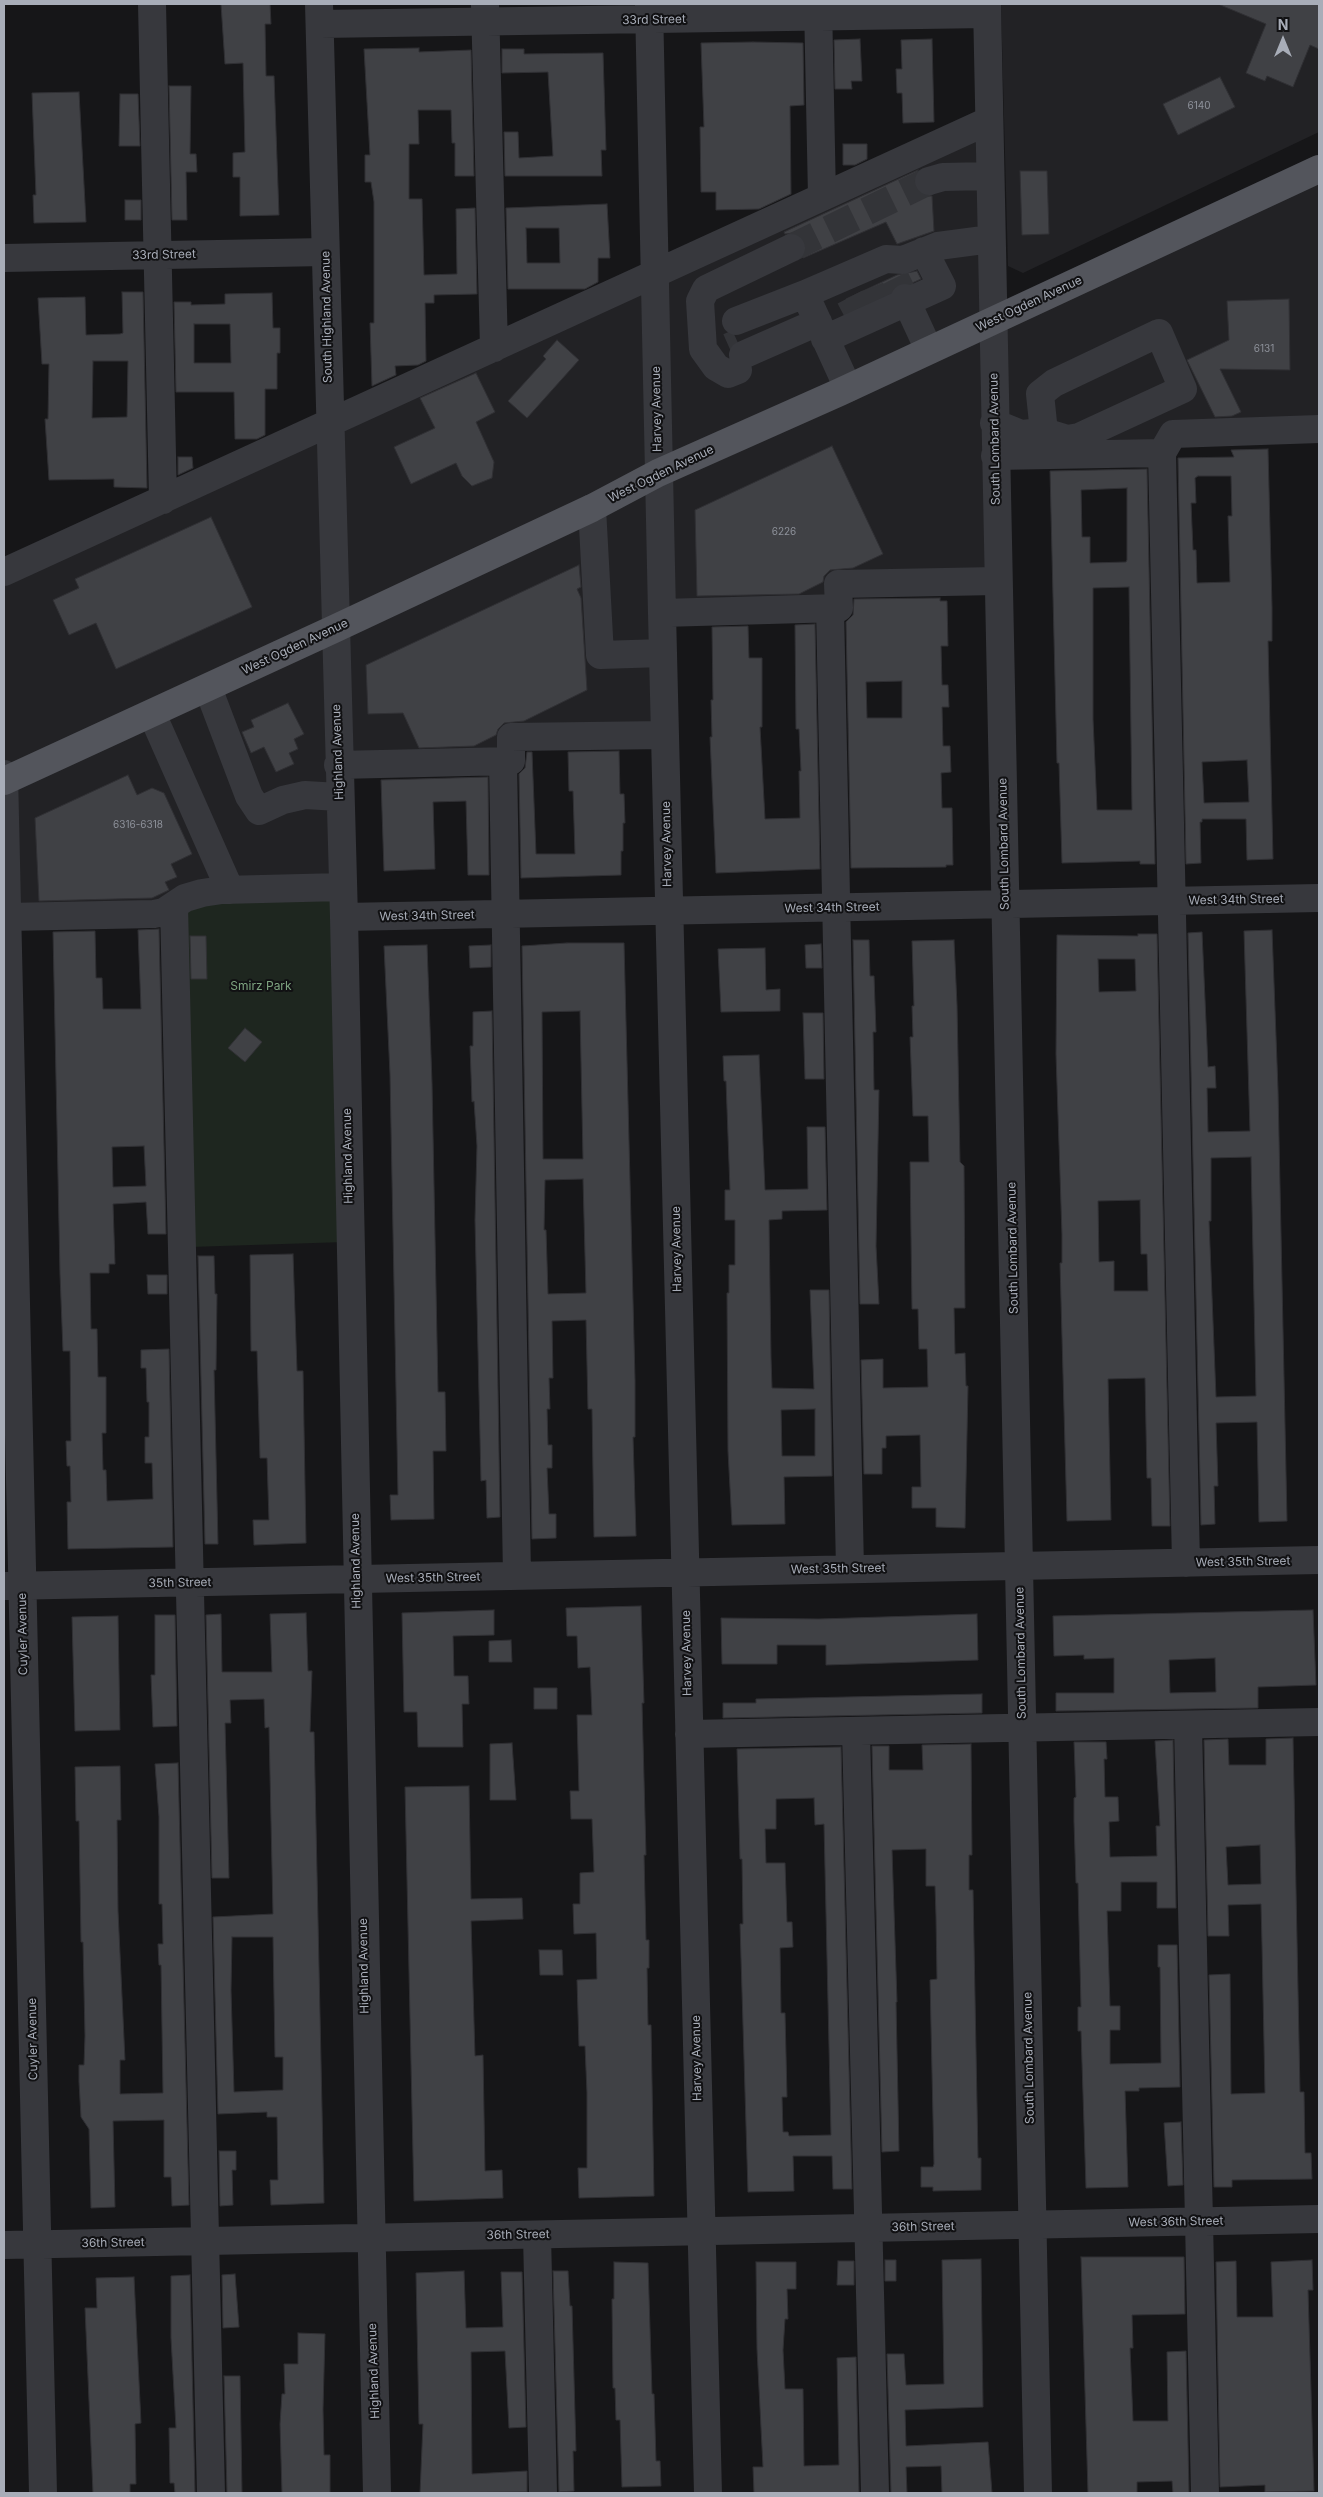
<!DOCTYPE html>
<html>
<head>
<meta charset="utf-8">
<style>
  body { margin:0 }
  #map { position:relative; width:1323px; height:2497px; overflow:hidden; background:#161618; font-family:Inter,sans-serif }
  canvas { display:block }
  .frame { position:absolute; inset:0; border:5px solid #a8adb8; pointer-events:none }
  .north { position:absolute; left:1258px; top:15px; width:50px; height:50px; -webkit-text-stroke:4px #111113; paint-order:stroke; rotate:0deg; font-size:14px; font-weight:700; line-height:20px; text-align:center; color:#a8adb8 }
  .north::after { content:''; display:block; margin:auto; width:18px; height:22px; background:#a8adb8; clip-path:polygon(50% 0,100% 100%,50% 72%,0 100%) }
</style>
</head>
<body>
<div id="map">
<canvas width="1323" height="2497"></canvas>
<div class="frame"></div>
<div class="north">N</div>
</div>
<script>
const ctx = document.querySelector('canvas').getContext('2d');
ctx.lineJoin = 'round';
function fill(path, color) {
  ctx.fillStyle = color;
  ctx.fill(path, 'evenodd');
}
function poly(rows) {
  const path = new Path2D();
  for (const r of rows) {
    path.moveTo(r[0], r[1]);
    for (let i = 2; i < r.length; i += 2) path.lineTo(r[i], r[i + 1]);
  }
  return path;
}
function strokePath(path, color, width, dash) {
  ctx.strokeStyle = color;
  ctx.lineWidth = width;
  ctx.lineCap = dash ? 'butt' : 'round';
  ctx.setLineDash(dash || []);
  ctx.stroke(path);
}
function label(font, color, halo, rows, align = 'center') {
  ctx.font = font + ' Inter,sans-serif';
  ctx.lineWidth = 4;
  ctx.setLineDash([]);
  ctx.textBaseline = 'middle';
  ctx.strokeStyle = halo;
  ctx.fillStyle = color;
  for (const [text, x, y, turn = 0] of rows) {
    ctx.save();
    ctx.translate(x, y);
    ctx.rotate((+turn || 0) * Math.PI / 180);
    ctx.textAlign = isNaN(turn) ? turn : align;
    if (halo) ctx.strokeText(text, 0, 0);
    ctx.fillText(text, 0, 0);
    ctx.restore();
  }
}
fill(poly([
  [1001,4,1319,4,1319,132,1023,273,1008,266],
  [986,123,993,577,836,580,836,605,664,608,666,731,507,735,506,757,333,761,337,884,157,909,4,914,4,1031,4,577],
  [1319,176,1319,433,999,461,999,325]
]), '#222225');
fill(poly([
  [337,893,345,1242,190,1247,181,909,218,896]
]), '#1e261f');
const building = poly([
  [221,4,270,4,271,24,265,24,266,76,274,76,279,215,240,216,240,177,233,177,233,153,245,152,243,63,225,64,221,4],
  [1218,4,1319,4,1319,49,1310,45,1293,87,1267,76,1265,81,1246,73,1266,24,1218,4],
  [860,39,862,81,851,81,852,89,835,89,834,40,860,39],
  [932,39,934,122,903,123,902,93,897,93,896,69,902,69,901,40,932,39],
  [753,42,803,43,804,105,790,106,791,194,759,209,716,210,716,192,701,192,700,127,704,127,701,43,753,42],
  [419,48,419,52,471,50,474,176,455,176,455,143,452,143,451,110,418,110,419,144,409,144,409,199,422,199,424,275,457,274,456,209,475,208,477,294,434,295,434,303,425,303,426,361,418,365,395,366,396,375,372,386,370,323,374,323,374,202,371,182,365,182,365,155,370,155,364,49,419,48],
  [502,49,524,49,524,54,603,53,606,150,601,150,602,176,505,176,504,132,518,132,519,158,553,156,548,72,502,73,502,49],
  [1220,77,1235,107,1178,135,1163,104,1220,77],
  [169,86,191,86,190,154,196,154,197,172,186,172,187,220,172,220,169,86],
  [79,92,86,222,34,223,33,195,36,195,32,93,79,92],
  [120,94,138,94,140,146,119,146,120,94],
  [843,144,867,144,867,159,855,165,843,165,843,144],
  [918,170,914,178,914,186,919,193,925,196,932,196,934,231,897,244,886,222,803,258,806,250,805,241,799,235,793,233,785,234,784,232,918,170],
  [1020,171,1047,171,1049,234,1022,235,1020,171],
  [125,200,141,200,141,220,125,220,125,200],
  [607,204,610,258,598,258,598,282,585,289,508,289,506,208,607,204],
  [526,228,559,228,560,263,527,263,526,228],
  [917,271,921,279,910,284,899,284,891,292,851,310,846,299,897,275,917,271],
  [122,292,143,292,147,488,114,487,114,479,49,480,45,419,48,419,49,364,42,364,38,298,85,297,86,335,120,334,123,333,122,292],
  [93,361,128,361,127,417,92,418,93,361],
  [272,293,273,328,280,328,280,353,277,353,277,389,265,389,265,435,257,439,235,439,234,392,176,392,174,302,191,302,191,305,225,304,225,294,272,293],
  [194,324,230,324,231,363,194,363,194,324],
  [1289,299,1290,370,1220,369,1241,412,1232,416,1215,417,1187,360,1229,340,1227,301,1289,299],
  [557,340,579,360,527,418,508,401,546,359,543,356,557,340],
  [476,373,495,412,476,422,494,462,492,478,472,486,462,476,456,463,411,484,394,447,435,428,420,398,476,373],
  [832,446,883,554,853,568,830,570,824,576,823,582,799,594,697,596,695,510,832,446],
  [1268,449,1272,607,1272,641,1268,641,1273,859,1247,860,1246,819,1202,819,1202,822,1200,822,1201,863,1186,864,1178,458,1234,457,1231,450,1268,449],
  [1198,476,1231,476,1232,516,1228,516,1230,582,1197,583,1196,550,1193,550,1191,503,1196,503,1195,478,1198,476],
  [1247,760,1249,802,1204,803,1202,762,1247,760],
  [178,457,192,457,193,468,178,475,178,457],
  [1147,469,1155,864,1140,864,1140,861,1062,863,1059,763,1057,763,1050,471,1147,469],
  [1127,488,1127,560,1126,562,1090,563,1090,537,1082,537,1081,490,1127,488],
  [1129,587,1132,810,1097,810,1093,719,1093,588,1129,587],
  [211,517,252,607,116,669,96,623,69,635,53,600,79,588,75,579,211,517],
  [579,565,581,587,577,589,581,598,587,690,524,721,504,723,498,729,496,735,474,746,419,748,403,713,368,714,366,665,579,565],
  [940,598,940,601,947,601,948,646,941,646,942,685,948,685,949,707,942,707,943,746,950,746,951,772,941,773,942,808,952,808,953,865,946,865,946,867,851,868,846,622,853,615,854,599,940,598],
  [902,681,902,718,867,718,866,682,902,681],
  [815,624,820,869,716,873,710,737,712,737,711,700,713,700,712,627,748,626,749,658,762,658,762,727,760,727,765,819,800,818,799,771,801,771,799,729,796,729,795,625,815,624],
  [288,703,304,734,294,739,298,749,289,753,294,764,276,772,264,747,251,753,242,732,254,727,251,720,288,703],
  [619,751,620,794,624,794,625,823,623,823,623,851,621,851,621,875,521,878,519,774,525,768,527,752,532,752,536,854,575,854,573,791,569,791,568,752,619,751],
  [128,775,137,795,152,788,164,793,192,854,171,864,177,877,165,882,169,890,152,898,39,901,35,818,128,775],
  [488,777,489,875,468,875,466,801,433,802,435,869,384,871,381,780,488,777],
  [159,929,166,1234,148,1234,146,1202,113,1204,115,1264,109,1264,109,1273,90,1273,91,1329,97,1329,98,1377,106,1377,106,1433,102,1433,103,1470,106,1470,107,1501,153,1499,152,1463,145,1463,145,1437,149,1437,149,1402,147,1402,146,1368,141,1368,141,1350,169,1349,173,1547,68,1549,67,1502,71,1502,70,1466,67,1466,66,1441,71,1441,70,1351,63,1351,60,1274,53,932,95,931,96,978,102,978,103,1009,141,1009,138,930,159,929],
  [144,1146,146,1186,113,1187,112,1147,144,1146],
  [1272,930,1278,1090,1287,1521,1259,1522,1257,1422,1216,1423,1218,1486,1214,1486,1215,1524,1201,1525,1188,933,1202,932,1208,1067,1215,1066,1216,1088,1207,1088,1208,1132,1250,1131,1244,931,1272,930],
  [1251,1157,1256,1396,1216,1397,1209,1221,1211,1221,1211,1158,1251,1157],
  [1138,934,1157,934,1170,1526,1152,1526,1151,1478,1147,1478,1145,1378,1108,1379,1111,1520,1067,1521,1060,1263,1062,1263,1062,1235,1056,1054,1057,935,1138,936,1138,934],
  [1098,959,1135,959,1136,991,1099,992,1098,959],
  [1140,1200,1141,1254,1147,1254,1148,1291,1114,1291,1114,1261,1099,1262,1098,1201,1140,1200],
  [190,936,206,936,207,979,191,979,190,936],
  [853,940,869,940,870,976,874,976,876,1032,873,1032,874,1090,879,1090,876,1246,879,1304,860,1304,853,940],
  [954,940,957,1005,960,1162,964,1166,965,1308,954,1308,955,1354,965,1353,966,1386,968,1386,965,1528,936,1527,936,1508,912,1508,912,1487,921,1487,920,1435,886,1436,886,1448,882,1448,882,1474,864,1474,861,1360,883,1359,883,1388,928,1387,927,1349,919,1349,918,1309,912,1309,910,1162,929,1162,928,1116,913,1116,910,1037,913,1037,912,1006,914,1006,912,941,954,940],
  [567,943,624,943,635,1380,635,1437,633,1437,636,1536,594,1537,592,1409,588,1409,586,1320,552,1321,553,1378,549,1378,550,1409,547,1409,548,1445,552,1445,552,1468,547,1468,549,1514,556,1514,556,1538,532,1539,522,946,567,943],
  [580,1011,583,1159,543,1159,542,1012,580,1011],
  [583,1179,586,1293,548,1294,546,1230,544,1230,545,1180,583,1179],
  [821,944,822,968,806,968,805,945,821,944],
  [427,945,432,1083,438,1392,445,1392,446,1451,433,1451,434,1519,391,1520,390,1495,398,1495,390,1074,384,946,427,945],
  [491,945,491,967,470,968,469,946,491,945],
  [765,948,766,990,780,989,780,1011,721,1012,718,949,765,948],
  [492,1011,500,1517,487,1518,486,1480,481,1481,475,1220,477,1146,474,1101,472,1102,470,1046,473,1046,473,1012,492,1011],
  [803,1013,823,1013,824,1079,805,1079,803,1013],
  [245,1028,262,1042,245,1062,228,1048,245,1028],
  [759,1055,765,1190,808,1189,807,1127,825,1127,827,1210,782,1211,782,1219,769,1220,771,1358,772,1388,814,1389,810,1290,829,1290,832,1476,784,1477,785,1524,732,1525,728,1451,727,1293,729,1293,729,1265,735,1265,735,1220,725,1220,725,1190,730,1190,726,1081,724,1081,723,1056,759,1055],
  [815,1409,815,1456,782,1456,781,1410,815,1409],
  [293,1254,297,1371,303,1371,306,1543,254,1545,253,1520,269,1520,267,1458,260,1458,257,1351,251,1351,250,1255,293,1254],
  [198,1256,214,1256,215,1294,217,1294,216,1370,214,1370,218,1544,205,1544,198,1256],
  [147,1275,167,1275,167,1294,148,1294,147,1275],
  [641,1606,644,1703,642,1703,646,1855,644,1855,646,1940,649,1940,649,1968,647,1968,648,2025,651,2025,654,2196,579,2198,578,2168,587,2168,587,2093,585,2046,579,2046,577,1980,597,1979,596,1933,574,1934,573,1904,580,1904,580,1873,594,1872,592,1819,571,1819,570,1791,579,1791,577,1715,592,1715,590,1667,578,1668,577,1636,567,1636,566,1608,641,1606],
  [494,1610,494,1635,453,1636,454,1676,468,1676,469,1704,462,1704,463,1747,418,1747,417,1712,404,1712,402,1613,494,1610],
  [1313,1610,1316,1685,1258,1687,1258,1708,1056,1711,1056,1693,1114,1693,1114,1658,1084,1659,1084,1655,1054,1656,1053,1616,1313,1610],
  [1215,1658,1216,1692,1170,1693,1169,1660,1215,1658],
  [306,1613,308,1671,312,1671,310,1732,314,1732,324,2203,271,2205,270,2180,278,2180,277,2117,267,2117,267,2112,218,2114,213,1917,273,1914,269,1727,265,1728,264,1699,230,1700,231,1723,225,1723,229,1878,212,1878,206,1615,221,1614,222,1672,272,1672,270,1614,306,1613],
  [232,1937,273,1937,275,2057,283,2057,283,2090,234,2092,231,1990,232,1937],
  [977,1614,978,1660,826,1665,826,1645,777,1645,777,1664,722,1664,721,1618,819,1619,977,1614],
  [155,1615,175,1615,177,1726,153,1727,151,1675,155,1675,155,1615],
  [118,1616,120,1730,75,1731,72,1617,118,1616],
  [511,1640,512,1662,489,1662,489,1641,511,1640],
  [534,1688,557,1688,557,1709,534,1709,534,1688],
  [982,1694,982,1713,723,1718,723,1703,756,1703,756,1699,982,1694],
  [1293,1738,1300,2092,1304,2092,1305,2153,1311,2153,1312,2179,1232,2180,1232,2187,1214,2187,1209,1975,1230,1974,1231,2094,1265,2093,1262,1944,1261,1904,1228,1905,1229,1936,1208,1936,1204,1740,1228,1739,1229,1765,1266,1765,1266,1739,1293,1738],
  [1260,1845,1261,1884,1228,1885,1226,1847,1260,1845],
  [1173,1740,1176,1908,1157,1908,1157,1882,1121,1882,1121,1911,1107,1911,1110,2006,1120,2006,1120,2030,1110,2030,1110,2064,1161,2063,1160,1967,1158,1967,1158,1945,1177,1945,1180,2087,1139,2088,1139,2091,1125,2091,1128,2187,1086,2188,1081,2031,1078,2031,1078,2007,1081,2007,1078,1883,1076,1883,1074,1822,1074,1798,1076,1797,1074,1742,1106,1742,1107,1759,1104,1759,1105,1797,1118,1797,1119,1821,1109,1822,1110,1857,1157,1856,1156,1826,1160,1826,1155,1741,1173,1740],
  [512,1743,516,1800,490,1800,490,1744,512,1743],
  [971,1744,972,1855,969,1855,969,1890,973,1890,978,2158,981,2158,981,2190,933,2191,933,2187,921,2187,921,2167,933,2167,934,2164,930,1980,937,1979,936,1916,935,1886,926,1886,926,1849,892,1850,897,2002,896,2002,899,2151,882,2152,872,1746,889,1746,889,1770,923,1770,922,1745,971,1744],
  [841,1747,852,2189,833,2189,832,2156,793,2156,794,2191,748,2192,740,1924,743,1924,742,1859,740,1859,737,1749,841,1747],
  [814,1798,815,1825,824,1824,831,2135,789,2136,788,2132,783,2132,782,2097,787,2097,785,2013,781,2013,780,1948,793,1947,792,1922,787,1922,785,1863,766,1863,765,1829,776,1829,776,1799,814,1798],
  [178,1763,189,2205,172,2206,171,2177,164,2177,164,2120,113,2121,115,2207,91,2208,89,2129,81,2117,79,2082,79,2065,84,2065,85,2036,83,1942,81,1942,79,1821,76,1821,75,1767,120,1766,121,1820,117,1820,118,1911,125,2060,120,2060,120,2094,163,2093,161,1965,159,1965,158,1944,163,1944,162,1904,159,1904,159,1817,155,1764,178,1763],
  [469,1786,471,1899,522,1898,523,1919,471,1921,475,2056,483,2055,485,2171,502,2170,503,2198,414,2201,405,1787,469,1786],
  [539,1950,562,1950,563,1975,540,1975,539,1950],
  [1181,2122,1183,2185,1168,2186,1164,2123,1181,2122],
  [219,2151,236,2151,236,2170,232,2170,233,2205,220,2206,219,2151],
  [1081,2257,1184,2257,1185,2314,1132,2315,1133,2348,1130,2348,1133,2421,1168,2421,1167,2352,1186,2351,1189,2493,1173,2493,1172,2481,1137,2482,1137,2493,1088,2493,1081,2257],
  [981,2259,983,2407,905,2410,906,2446,988,2442,992,2493,942,2493,941,2466,906,2467,907,2493,891,2493,887,2354,904,2354,906,2385,944,2384,942,2260,981,2259],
  [885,2260,896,2260,896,2281,885,2281,885,2260],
  [1312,2260,1313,2290,1308,2290,1314,2491,1265,2492,1265,2485,1220,2487,1216,2262,1236,2261,1237,2317,1273,2317,1271,2262,1312,2260],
  [838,2261,854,2261,854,2285,837,2285,838,2261],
  [614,2262,648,2263,652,2394,654,2394,656,2461,660,2461,661,2486,622,2487,620,2420,616,2420,615,2388,613,2388,612,2299,614,2299,614,2262],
  [756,2262,796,2262,796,2289,787,2289,788,2319,785,2319,783,2350,785,2389,803,2389,804,2466,839,2465,837,2358,856,2357,859,2493,754,2493,753,2467,763,2467,757,2349,756,2262],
  [464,2271,466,2328,503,2327,501,2272,522,2272,526,2427,509,2428,505,2351,471,2352,472,2474,527,2471,527,2492,420,2493,423,2424,419,2424,416,2273,464,2271],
  [553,2271,568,2271,570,2306,572,2306,576,2451,573,2451,574,2491,559,2492,553,2271],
  [235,2274,239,2327,223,2328,222,2275,235,2274],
  [190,2275,195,2493,175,2493,174,2483,170,2483,169,2428,176,2428,171,2338,171,2276,190,2275],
  [134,2277,141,2423,135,2424,136,2484,130,2484,130,2493,93,2493,85,2308,97,2308,96,2278,134,2277],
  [298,2333,325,2334,323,2409,324,2455,330,2455,330,2493,282,2493,280,2424,282,2394,285,2394,284,2364,298,2364,298,2333],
  [224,2376,240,2376,242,2493,227,2493,224,2376]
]);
fill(building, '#404145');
strokePath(building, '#303034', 1);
strokePath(poly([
  [791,248,929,181],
  [895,278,905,298],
  [870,288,879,310],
  [850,297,861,318],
  [729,347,738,343]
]), '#333438', 28, [28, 14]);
strokePath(poly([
  [152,4,163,500],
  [319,4,344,917,377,2493],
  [649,4,662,613,708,2493],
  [818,4,822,197],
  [987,4,1038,2493],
  [485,5,494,348],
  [320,24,987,14],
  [929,181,943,177,989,176],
  [4,258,325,252],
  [905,298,929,350],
  [736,321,805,294],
  [825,339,942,286,924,251],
  [743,355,818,322],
  [738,370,728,374,716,367,703,349,700,301,706,289,791,248],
  [848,388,805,294,886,259,903,260,938,246,991,239],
  [994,423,1021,434,1044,432,1067,439,1079,437,1183,389,1159,333,1054,383,1040,394,1044,432],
  [1162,453,1186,1563],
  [995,456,1162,453,1173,434,1319,429],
  [592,508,600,655,663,653],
  [4,572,988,121],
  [830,608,850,1569],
  [662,613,839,608,838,584,997,581],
  [208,688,249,796,259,811,283,800,305,795,339,797],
  [152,714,230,890],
  [503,761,517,1576],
  [338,765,511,761,511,737,665,735],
  [4,774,43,2493],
  [174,906,211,2493],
  [7,917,154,914,164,912,185,898,202,893,222,890,342,887],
  [344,917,1319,898],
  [5,1586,1319,1560],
  [1188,1725,1205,2493],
  [856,1732,875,2493],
  [689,1734,1319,1722],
  [537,2235,543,2493],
  [4,2245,1319,2219]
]), '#37383d', 28);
strokePath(poly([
  [4,781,334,629,592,508,658,473,840,392,1319,169]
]), '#53555c', 28);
label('10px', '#8e929b', null, [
  ["6140",1199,106],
  ["6131",1264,349],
  ["6226",784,532],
  ["6316-6318",138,825]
]);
label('12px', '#a8adb8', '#111113', [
  ["33rd Street",654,20,-1],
  ["33rd Street",164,255,-1],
  ["West Ogden Avenue",1029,304,-25],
  ["South Highland Avenue",327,317,-91],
  ["Harvey Avenue",657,409,-91],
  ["South Lombard Avenue",995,439,-91],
  ["West Ogden Avenue",661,474,-26],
  ["West Ogden Avenue",295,647,-25],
  ["Highland Avenue",338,752,-92],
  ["Harvey Avenue",667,844,-91],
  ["South Lombard Avenue",1004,844,-91],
  ["West 34th Street",1236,900,-1],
  ["West 34th Street",832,908,-1],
  ["West 34th Street",427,916,-1],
  ["Highland Avenue",348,1156,-91],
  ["South Lombard Avenue",1013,1248,-91],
  ["Harvey Avenue",677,1249,-91],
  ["Highland Avenue",356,1561,-91],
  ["West 35th Street",1243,1562,-1],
  ["West 35th Street",838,1569,-1],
  ["West 35th Street",433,1578,-1],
  ["35th Street",180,1583,-1],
  ["Cuyler Avenue",23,1634,-91],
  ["Harvey Avenue",687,1653,-91],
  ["South Lombard Avenue",1021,1653,-91],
  ["Highland Avenue",364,1966,-91],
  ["Cuyler Avenue",33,2039,-91],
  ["Harvey Avenue",697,2058,-91],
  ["South Lombard Avenue",1029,2058,-91],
  ["West 36th Street",1176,2222,-1],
  ["36th Street",923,2227,-1],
  ["36th Street",518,2235,-1],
  ["36th Street",113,2243,-1],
  ["Highland Avenue",374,2371,-92]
]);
label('12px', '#7ea480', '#111113', [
  ["Smirz Park",261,986]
]);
</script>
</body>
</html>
